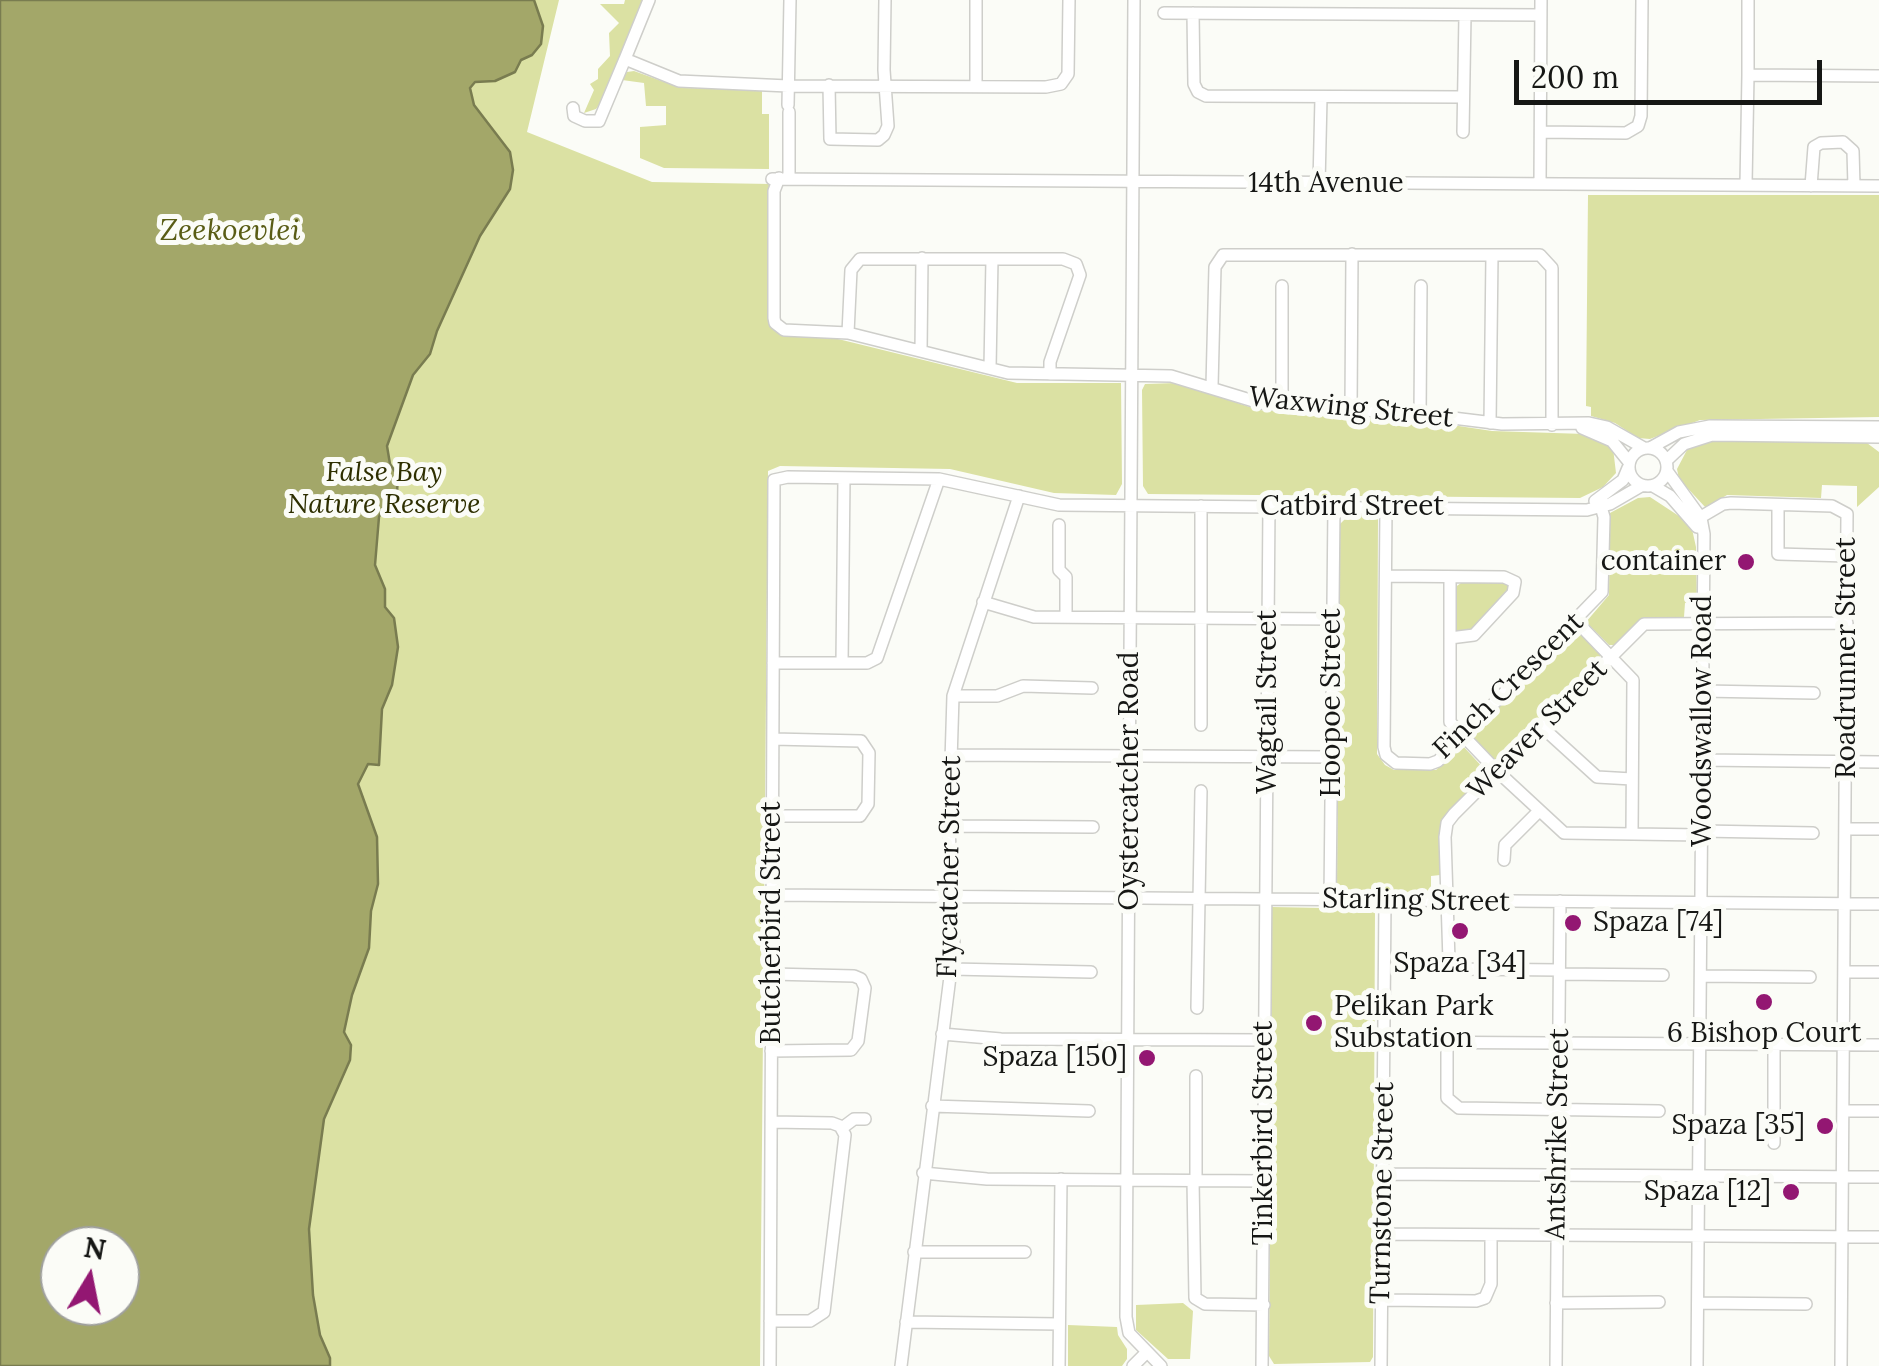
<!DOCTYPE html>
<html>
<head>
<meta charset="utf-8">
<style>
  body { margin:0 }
  #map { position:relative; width:1879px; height:1366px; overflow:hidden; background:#fbfcf7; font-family:Lora,serif }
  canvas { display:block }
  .north { position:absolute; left:40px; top:1226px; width:100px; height:100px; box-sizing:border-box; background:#fbfcf7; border:2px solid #9fa09d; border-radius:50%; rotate:10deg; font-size:28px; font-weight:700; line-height:40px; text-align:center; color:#161715 }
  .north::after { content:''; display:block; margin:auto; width:35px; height:45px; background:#931772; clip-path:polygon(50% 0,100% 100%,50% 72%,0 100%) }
  .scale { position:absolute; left:1514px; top:60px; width:308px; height:45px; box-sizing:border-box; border:5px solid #161715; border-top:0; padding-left:12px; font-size:30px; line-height:35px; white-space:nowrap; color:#161715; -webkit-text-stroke:8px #fbfcf7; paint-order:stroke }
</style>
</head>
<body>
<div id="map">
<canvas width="1879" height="1366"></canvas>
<div class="north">N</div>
<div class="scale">200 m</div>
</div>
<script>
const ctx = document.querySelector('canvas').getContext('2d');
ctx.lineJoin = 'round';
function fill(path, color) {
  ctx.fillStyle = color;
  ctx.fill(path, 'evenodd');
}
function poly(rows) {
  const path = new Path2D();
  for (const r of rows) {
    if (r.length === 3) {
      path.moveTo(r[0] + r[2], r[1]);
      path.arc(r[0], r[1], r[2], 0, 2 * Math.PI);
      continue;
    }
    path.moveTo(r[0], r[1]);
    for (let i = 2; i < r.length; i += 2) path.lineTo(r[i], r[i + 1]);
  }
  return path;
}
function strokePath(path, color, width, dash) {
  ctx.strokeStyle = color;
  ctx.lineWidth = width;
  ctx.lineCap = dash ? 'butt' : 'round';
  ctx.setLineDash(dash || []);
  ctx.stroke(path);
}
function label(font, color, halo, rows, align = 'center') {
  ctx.font = font + ' Lora,serif';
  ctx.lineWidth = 10;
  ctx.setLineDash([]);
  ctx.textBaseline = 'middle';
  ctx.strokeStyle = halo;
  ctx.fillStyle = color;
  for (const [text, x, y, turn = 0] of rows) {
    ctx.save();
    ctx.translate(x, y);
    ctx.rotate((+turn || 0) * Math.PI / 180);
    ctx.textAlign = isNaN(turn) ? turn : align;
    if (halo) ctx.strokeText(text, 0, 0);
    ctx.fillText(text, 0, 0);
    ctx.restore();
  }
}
fill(poly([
  [0,0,559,0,527,132,652,182,771,184,770,323,778,333,834,338,1017,383,1121,383,1122,484,1116,495,1054,493,950,469,780,466,768,471,760,1366,0,1366],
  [60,1246,120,1246,120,1306,60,1306],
  [625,0,644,0,605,97,596,109,584,113,594,90,590,84,598,79,598,69,610,56,609,33,619,23,600,4,624,4],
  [634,71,681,88,762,89,762,114,769,114,769,169,664,168,640,158,640,127,666,125,666,106,646,106,644,83,622,80,627,72],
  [1588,195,1879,195,1879,417,1700,420,1650,439,1638,438,1615,423,1591,416,1591,407,1586,406],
  [1176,383,1259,410,1432,422,1492,431,1585,434,1613,448,1616,473,1603,487,1580,498,1148,494,1143,486,1142,390,1145,384],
  [1714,440,1867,443,1879,452,1879,487,1857,507,1857,486,1822,485,1821,498,1727,495,1706,508,1679,479,1677,469,1687,450],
  [1650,497,1685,520,1692,529,1696,547,1697,604,1685,603,1684,617,1647,617,1615,645,1609,645,1586,622,1609,595,1610,513,1638,498],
  [1375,514,1378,519,1377,754,1385,765,1394,770,1436,770,1462,745,1487,772,1441,820,1440,875,1431,876,1431,895,1345,893,1337,887,1339,525,1349,515],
  [1461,583,1508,583,1511,589,1469,632,1454,630,1454,588],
  [1576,628,1599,652,1601,659,1496,763,1471,735],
  [1272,907,1375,909,1373,1357,1370,1362,1274,1364,1269,1356],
  [1183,1303,1193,1311,1190,1359,1168,1359,1136,1330,1136,1305],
  [1068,1325,1117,1327,1118,1335,1127,1349,1127,1359,1122,1366,1068,1366]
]), '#dbe1a3');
const water = poly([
  [0,0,534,0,543,26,541,44,532,55,521,60,515,72,495,81,475,82,470,88,474,105,510,152,513,170,510,189,480,236,437,331,430,354,413,375,387,446,390,464,398,476,397,492,392,504,383,508,379,517,375,565,385,589,385,607,394,618,398,647,392,685,382,709,379,765,368,764,358,784,377,837,378,884,371,911,369,948,352,995,344,1032,351,1045,350,1060,324,1119,309,1229,313,1295,320,1335,330,1358,330,1366,0,1366,0,0],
  [120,1246,120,1306,60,1306,60,1246,120,1246]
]);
fill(water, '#a3a769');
strokePath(water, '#797c50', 2.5);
const street = poly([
  [649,0,625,59,679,81,788,86,1046,87,1061,84,1068,74,1069,0],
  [1134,0,1126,1317,1129,1333,1161,1366],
  [1164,13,1541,15],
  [1193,13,1194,84,1198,92,1206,96,1463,97],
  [1748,75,1748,0],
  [829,85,830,139,878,140,884,135,888,126,884,70,885,0],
  [976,86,976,0],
  [788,105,790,0],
  [573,108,574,116,585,121,599,121,625,59],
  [789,112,789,178],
  [1463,132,1465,15],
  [1541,132,1626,133,1638,126,1641,116,1642,0],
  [779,178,774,191,774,318,775,323,784,330,848,333,1008,373,1171,376,1260,403,1420,414,1502,424,1589,423,1607,427,1644,448],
  [772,179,1879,186],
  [1319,184,1321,98],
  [1540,184,1541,0],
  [1746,184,1748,75,1879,76],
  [1811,186,1814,147,1821,143,1843,142,1853,151,1854,186],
  [848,333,851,270,860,259,1063,259,1076,264,1080,275,1050,362,1050,374],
  [921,351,922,258],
  [990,368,992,259],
  [1212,386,1215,267,1223,255,1540,255,1552,268,1552,425],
  [1282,404,1282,286],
  [1351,408,1352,254],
  [1420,414,1421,286],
  [1490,423,1492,255],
  [1582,428,1612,441,1629,462],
  [1648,467,19],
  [1650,448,1679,432,1710,426,1879,427],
  [1666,461,1684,444,1712,435,1879,437],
  [1667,471,1701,518,1704,534,1697,1366],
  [1653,486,1670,496,1697,527],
  [1595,501,1623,480,1628,468],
  [1778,505,1778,554,1847,556],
  [1201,506,1201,725],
  [1386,506,1384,747,1386,755,1396,763,1430,764,1438,761,1602,592,1604,517,1599,500],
  [1694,521,1723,504,1731,503,1832,506,1847,514,1841,1366],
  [1059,525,1059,570,1066,577,1066,617],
  [1386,576,1504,577,1515,582,1513,593,1474,635,1450,638],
  [1450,577,1450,722,1497,771,1564,833,1702,835],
  [983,602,1034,617,1333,619],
  [1577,622,1633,680,1632,834],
  [773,663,867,663,877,658,939,479],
  [842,663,844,478],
  [1703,691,1814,693],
  [953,696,997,696,1023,686,1092,688],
  [1542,727,1597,777,1632,779],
  [952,755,1332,757],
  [1702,760,1879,762],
  [773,816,860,816,868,804,869,753,861,741,773,739],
  [949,826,1093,827],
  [1845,829,1879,829],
  [1702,831,1813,833],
  [1504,860,1505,845,1538,812],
  [773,895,1879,904],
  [1330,900,1334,506],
  [952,969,1091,972],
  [1559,970,1463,969,1449,961,1445,837,1447,823,1454,814,1644,624,1847,623],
  [1844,972,1879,972],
  [1559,974,1663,975],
  [1701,976,1810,977],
  [1197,1008,1201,791],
  [942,1034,1001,1039,1264,1040],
  [1384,1042,1879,1045],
  [1447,1042,1447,1098,1459,1108,1659,1111],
  [771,1051,851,1050,858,1041,865,988,861,979,854,976,772,974],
  [932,1106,1089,1111],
  [1844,1111,1879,1111],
  [842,1128,854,1119,865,1119],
  [1774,1143,1774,1044],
  [923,1173,987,1179,1264,1181],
  [1383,1174,1879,1177],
  [1193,1180,1195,1298,1205,1304,1264,1305],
  [1196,1180,1196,1076],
  [1382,1234,1879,1237],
  [914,1252,1025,1252],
  [1382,1300,1476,1301,1485,1298,1491,1284,1491,1235],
  [1556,1303,1659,1302],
  [1699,1303,1806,1304],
  [770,1321,810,1321,824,1312,845,1135,840,1126,832,1123,771,1122],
  [906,1322,1059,1324],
  [770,1366,774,480,788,477,939,479,1059,505,1587,510,1610,504,1641,486],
  [901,1366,954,945,949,826,953,696,1019,496],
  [1059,1366,1061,1179],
  [1133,1366,1146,1353],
  [1262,1366,1269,505],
  [1381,1366,1385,900],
  [1556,1366,1560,901]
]);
strokePath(street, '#cececa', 14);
strokePath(street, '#fff', 11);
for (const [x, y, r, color] of [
  [1746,562,10,"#931772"],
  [1573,923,10,"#931772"],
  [1460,931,10,"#931772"],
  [1764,1002,10,"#931772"],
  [1314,1023,10,"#931772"],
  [1147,1058,10,"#931772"],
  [1825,1126,10,"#931772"],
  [1791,1192,10,"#931772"]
]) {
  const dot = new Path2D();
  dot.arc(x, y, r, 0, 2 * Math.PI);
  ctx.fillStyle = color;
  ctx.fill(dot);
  strokePath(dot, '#fbfcf7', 4);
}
label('28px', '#161715', '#fbfcf7', [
  ["14th Avenue",1326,184],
  ["Waxwing Street",1351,408,6],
  ["Catbird Street",1352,507],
  ["Roadrunner Street",1847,658,-90],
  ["Finch Crescent",1509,686,-44],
  ["Wagtail Street",1268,702,-90],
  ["Hoopoe Street",1332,703,-90],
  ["Woodswallow Road",1703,721,-90],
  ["Weaver Street",1538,730,-45],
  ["Oystercatcher Road",1130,781,-90],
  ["Flycatcher Street",950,867,-89],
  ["Starling Street",1416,901,1],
  ["Butcherbird Street",772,923,-90],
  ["Tinkerbird Street",1264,1133,-90],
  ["Antshrike Street",1558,1134,-89],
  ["Turnstone Street",1383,1193,-89]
]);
label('italic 28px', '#2e2f00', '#fbfcf7', [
  ["False Bay",384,473],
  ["Nature Reserve",384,505]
]);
label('28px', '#161715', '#fbfcf7', [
  ["container",1726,562],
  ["Spaza [74]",1593,923,"left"],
  ["Spaza [34]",1460,964,"center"],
  ["Pelikan Park",1334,1007,"left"],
  ["Substation",1334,1039,"left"],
  ["6 Bishop Court",1764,1034,"center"],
  ["Spaza [150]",1127,1058],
  ["Spaza [35]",1805,1126],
  ["Spaza [12]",1771,1192]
], 'right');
label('italic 30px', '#595c15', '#fbfcf7', [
  ["Zeekoevlei",230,231]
]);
</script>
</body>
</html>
